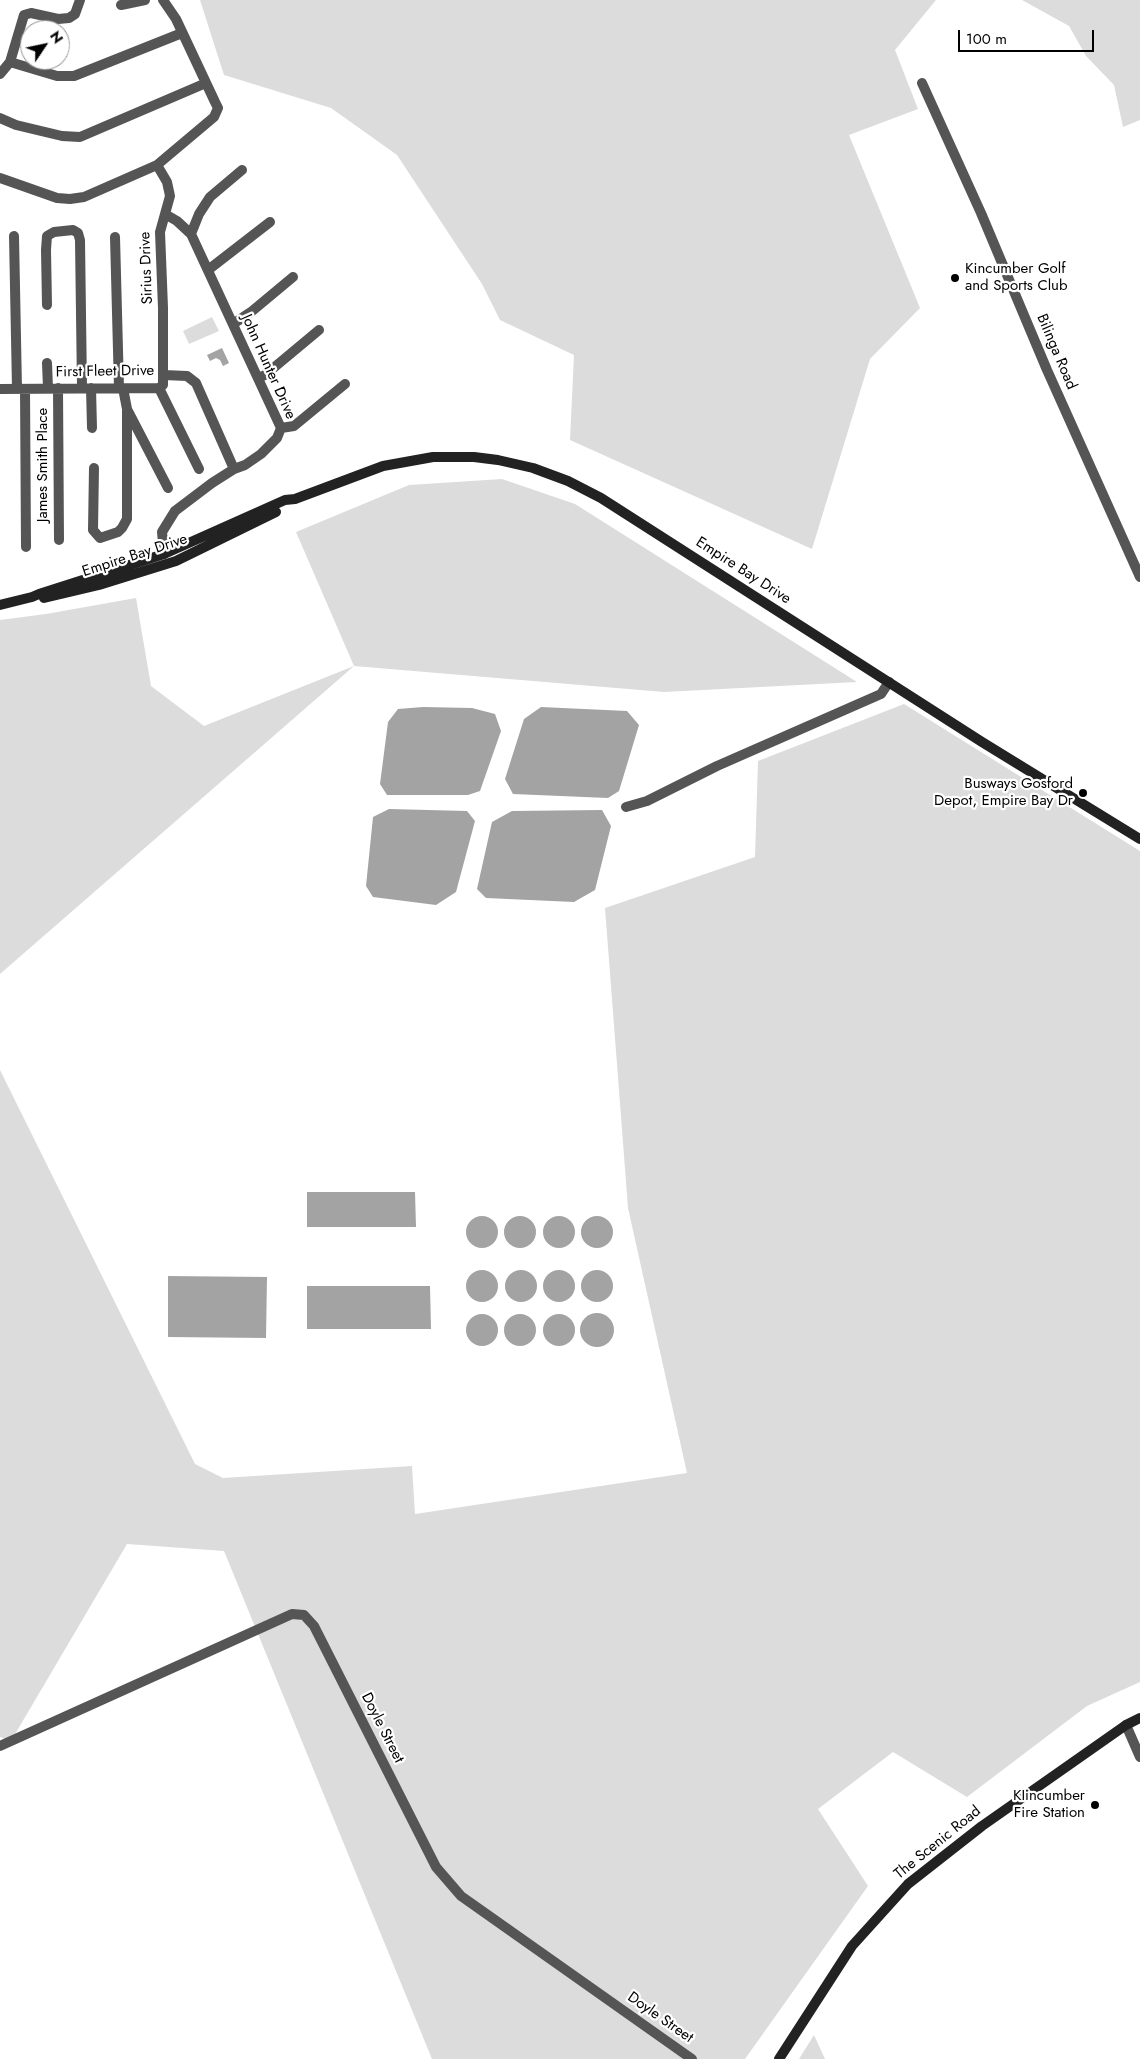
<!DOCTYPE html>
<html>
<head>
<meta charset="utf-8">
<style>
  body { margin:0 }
  #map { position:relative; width:1140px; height:2059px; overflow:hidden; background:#fff; font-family:Jost,sans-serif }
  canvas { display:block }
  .north { position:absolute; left:20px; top:20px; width:50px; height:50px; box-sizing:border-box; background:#fff; border:1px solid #999; border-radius:50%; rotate:56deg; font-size:14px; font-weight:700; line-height:20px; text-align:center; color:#000 }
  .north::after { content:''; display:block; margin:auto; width:18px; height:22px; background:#000; clip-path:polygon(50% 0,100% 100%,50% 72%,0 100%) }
  .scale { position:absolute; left:958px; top:30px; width:136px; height:22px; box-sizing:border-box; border:2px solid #000; border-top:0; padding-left:6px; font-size:15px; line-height:18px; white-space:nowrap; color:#000; -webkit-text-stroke:4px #fff; paint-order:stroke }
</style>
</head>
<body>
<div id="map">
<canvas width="1140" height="2059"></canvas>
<div class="north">N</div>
<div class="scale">100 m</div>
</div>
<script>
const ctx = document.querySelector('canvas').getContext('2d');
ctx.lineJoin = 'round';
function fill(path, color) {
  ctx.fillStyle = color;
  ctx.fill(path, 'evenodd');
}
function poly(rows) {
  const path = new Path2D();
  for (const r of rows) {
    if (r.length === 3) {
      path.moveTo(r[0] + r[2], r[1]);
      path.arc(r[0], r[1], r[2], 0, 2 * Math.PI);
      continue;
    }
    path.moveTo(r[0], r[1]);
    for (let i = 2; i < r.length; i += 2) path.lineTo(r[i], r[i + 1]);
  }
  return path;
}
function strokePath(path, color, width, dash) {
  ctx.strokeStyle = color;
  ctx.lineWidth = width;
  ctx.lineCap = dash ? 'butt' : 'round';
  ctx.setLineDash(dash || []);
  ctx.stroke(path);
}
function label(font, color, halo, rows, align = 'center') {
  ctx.font = font + ' Jost,sans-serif';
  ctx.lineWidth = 4.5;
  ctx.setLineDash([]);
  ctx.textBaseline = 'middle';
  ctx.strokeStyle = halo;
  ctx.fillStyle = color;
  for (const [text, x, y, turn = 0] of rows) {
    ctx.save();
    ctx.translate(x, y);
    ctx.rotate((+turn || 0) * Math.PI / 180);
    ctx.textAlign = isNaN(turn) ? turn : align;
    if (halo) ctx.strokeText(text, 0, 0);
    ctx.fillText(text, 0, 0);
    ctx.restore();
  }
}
fill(poly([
  [200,0,936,0,895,50,918,109,849,135,920,308,870,359,812,549,570,440,574,355,500,320,482,284,397,155,331,108,224,75],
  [1022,0,1140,0,1140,120,1123,127,1114,85,1086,56,1069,26],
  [212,317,219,331,189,344,183,331],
  [502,479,575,504,857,682,664,692,354,666,0,974,0,620,46,614,136,598,151,686,204,726,354,666,296,532,409,485],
  [904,704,1140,851,1140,1682,1087,1706,967,1797,893,1752,818,1809,868,1886,745,2059,432,2059,224,1551,127,1544,11,1741,0,1737,0,1070,195,1464,223,1478,412,1466,415,1514,687,1473,628,1208,605,908,755,857,758,761],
  [814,2035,825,2059,799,2059]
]), '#dcdcdc');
fill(poly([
  [222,348,229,363,223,366,220,360,216,358,210,361,207,355],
  [423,707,472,708,495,714,501,731,480,791,468,795,387,795,380,784,388,722,398,709],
  [541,707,627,711,639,725,619,791,608,798,513,794,505,779,524,719],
  [389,809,467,811,475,821,456,892,436,905,373,897,366,886,373,817],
  [602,810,611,826,595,890,574,902,486,898,477,889,492,822,512,811],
  [307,1192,415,1192,416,1227,307,1227],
  [597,1232,16],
  [559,1232,16],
  [482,1232,16],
  [520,1232,16],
  [597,1286,16],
  [482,1286,16],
  [521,1286,16],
  [559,1286,16],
  [168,1276,267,1277,266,1338,168,1337],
  [307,1286,430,1286,431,1329,307,1329],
  [597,1330,17],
  [559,1330,16],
  [482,1330,16],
  [520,1330,16]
]), '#a3a3a3');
strokePath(poly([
  [121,5,145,0],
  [10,62,57,76,74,76,182,33],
  [0,74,10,62,24,15,31,13,58,19,69,18,75,14,80,0],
  [922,83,981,213,1047,370,1140,577],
  [0,118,16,125,62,136,80,137,206,83],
  [0,178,57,198,70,199,84,197,157,165,214,117,218,108,215,102,176,19,163,0],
  [191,234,199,214,210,197,242,170],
  [14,236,17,389],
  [115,237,119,388],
  [208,270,270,222],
  [47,305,46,250,47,236,54,232,73,230,78,233,80,240,82,388],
  [233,324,251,312,293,277],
  [47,363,48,388],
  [164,375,187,376,196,383,234,469],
  [258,378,265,375,319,330],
  [58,388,59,540],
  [91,388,92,428],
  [159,388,199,469],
  [0,389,159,388,163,385,163,308,160,232,170,196,167,182,157,165],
  [25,389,26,547],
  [128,411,168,488],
  [281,428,294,426,345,384],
  [94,468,93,530,100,538,118,532,122,528,127,519,127,409,123,388],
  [164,554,162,532,175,511,212,483,234,469,245,465,261,454,277,438,281,428,191,234,177,221,165,214],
  [626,807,647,801,717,766,881,694,889,682],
  [1126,1725,1140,1757],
  [0,1746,292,1614,304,1615,314,1626,436,1867,461,1896,692,2059]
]), '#555', 10);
strokePath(poly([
  [44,598,99,585,176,561,276,512],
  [0,605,32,597,39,594,164,554,285,500,295,499,383,466,433,457,474,457,498,460,533,468,568,481,601,498,982,742,1140,839],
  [779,2059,852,1946,908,1884,982,1826,1126,1725,1140,1718]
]), '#222', 10);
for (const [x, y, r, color] of [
  [955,278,5,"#000"],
  [1083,793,5,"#000"],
  [1095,1805,5,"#000"]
]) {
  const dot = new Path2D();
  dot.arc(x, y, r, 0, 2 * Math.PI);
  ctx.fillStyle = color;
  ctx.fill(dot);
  strokePath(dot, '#fff', 2);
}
label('15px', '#000', '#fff', [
  ["Sirius Drive",147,268,-92],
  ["Bilinga Road",1056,352,67],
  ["John Hunter Drive",268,367,66],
  ["First Fleet Drive",105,372,-1],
  ["James Smith Place",43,465,-90],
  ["Empire Bay Drive",135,556,-18],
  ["Empire Bay Drive",743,571,33],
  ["Doyle Street",382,1728,63],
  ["The Scenic Road",938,1843,-39],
  ["Doyle Street",660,2018,35]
]);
label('15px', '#000', '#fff', [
  ["Kincumber Golf",965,269,"left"],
  ["and Sports Club",965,286,"left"],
  ["Busways Gosford",1073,784],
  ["Depot, Empire Bay Dr",1073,801],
  ["KIincumber",1085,1796],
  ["Fire Station",1085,1813]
], 'right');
</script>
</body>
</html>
